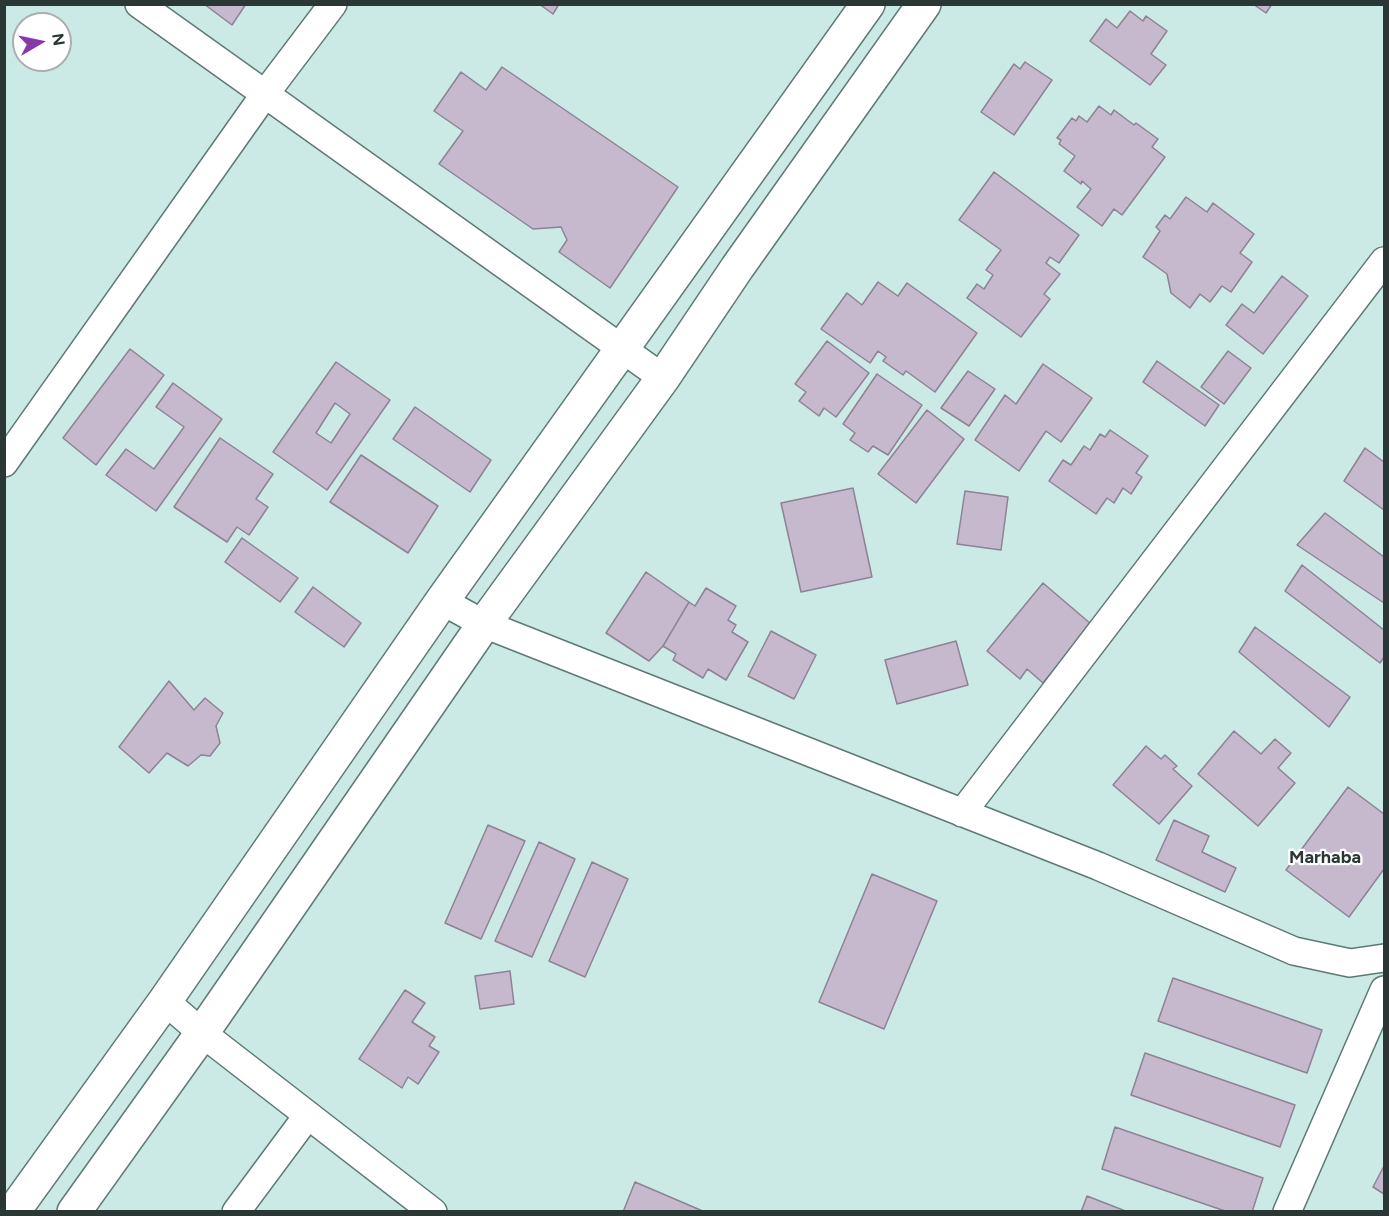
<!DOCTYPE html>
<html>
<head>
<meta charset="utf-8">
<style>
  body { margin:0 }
  #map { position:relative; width:1389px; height:1216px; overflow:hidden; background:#cceae5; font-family:Figtree,sans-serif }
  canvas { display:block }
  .frame { position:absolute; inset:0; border:6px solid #2b3735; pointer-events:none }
  .north { position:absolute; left:12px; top:12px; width:60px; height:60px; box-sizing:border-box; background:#fff; border:2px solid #aaafae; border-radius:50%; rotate:81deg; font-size:16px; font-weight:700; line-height:24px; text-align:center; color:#2b3735 }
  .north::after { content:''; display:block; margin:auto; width:21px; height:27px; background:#8838a8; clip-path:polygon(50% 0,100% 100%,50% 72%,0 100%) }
</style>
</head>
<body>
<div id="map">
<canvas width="1389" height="1216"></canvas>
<div class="frame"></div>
<div class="north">N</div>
</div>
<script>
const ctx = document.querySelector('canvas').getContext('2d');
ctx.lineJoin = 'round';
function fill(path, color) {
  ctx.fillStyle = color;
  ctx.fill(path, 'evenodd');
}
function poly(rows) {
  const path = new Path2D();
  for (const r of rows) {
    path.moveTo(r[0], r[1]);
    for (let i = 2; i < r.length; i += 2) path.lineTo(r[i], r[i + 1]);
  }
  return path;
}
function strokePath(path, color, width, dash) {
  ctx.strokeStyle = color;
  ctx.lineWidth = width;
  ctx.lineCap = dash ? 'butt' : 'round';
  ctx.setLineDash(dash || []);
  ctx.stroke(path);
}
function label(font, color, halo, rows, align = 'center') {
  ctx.font = font + ' Figtree,sans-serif';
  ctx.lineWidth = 4.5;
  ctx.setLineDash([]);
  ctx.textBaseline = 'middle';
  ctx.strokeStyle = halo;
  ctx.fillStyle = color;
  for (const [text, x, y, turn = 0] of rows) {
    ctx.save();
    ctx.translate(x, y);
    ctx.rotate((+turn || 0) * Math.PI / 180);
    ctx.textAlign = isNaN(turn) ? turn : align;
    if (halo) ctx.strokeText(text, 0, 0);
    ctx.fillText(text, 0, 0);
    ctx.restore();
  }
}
const building = poly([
  [204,4,246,4,232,25,204,4],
  [539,4,559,4,553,14,539,4],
  [1253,4,1272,4,1266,13,1253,4],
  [1130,11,1143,21,1146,16,1167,31,1151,54,1166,65,1150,85,1090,41,1106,19,1117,28,1130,11],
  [1025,62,1052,80,1014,135,981,112,1014,64,1020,69,1025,62],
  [502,67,678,187,610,288,559,252,567,240,561,227,533,229,439,164,463,131,434,111,461,72,486,90,502,67],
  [1099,106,1111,115,1114,110,1134,125,1136,123,1158,139,1152,147,1165,157,1122,215,1114,209,1102,226,1077,207,1091,189,1082,181,1081,184,1064,171,1075,156,1059,144,1061,140,1057,138,1072,118,1076,121,1079,116,1087,122,1099,106],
  [994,172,1079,235,1059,263,1050,257,1046,263,1060,274,1044,294,1050,299,1021,337,967,298,977,284,984,289,993,275,986,270,1001,250,959,220,994,172],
  [1186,197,1207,212,1213,203,1254,234,1240,253,1252,262,1231,292,1222,286,1210,302,1200,294,1190,308,1171,293,1167,274,1143,257,1160,231,1156,227,1165,215,1170,219,1186,197],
  [1282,276,1308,296,1263,354,1226,325,1242,304,1254,313,1282,276],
  [878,282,898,296,907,283,977,333,935,392,906,371,903,375,883,361,886,357,878,351,870,363,821,329,847,293,862,305,878,282],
  [827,341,869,373,836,417,824,408,819,416,799,401,806,392,795,384,827,341],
  [130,349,164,375,96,465,63,438,130,349],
  [1228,351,1251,368,1224,404,1201,387,1228,351],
  [1157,361,1219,405,1205,426,1143,382,1157,361],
  [336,362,390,400,327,490,273,452,336,362],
  [335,403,350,414,331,443,316,433,335,403],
  [1043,364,1092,398,1061,442,1046,431,1019,471,975,440,1005,395,1016,404,1043,364],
  [968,371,995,389,969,426,941,408,968,371],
  [877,374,922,405,888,455,873,446,868,452,850,440,855,433,843,424,877,374],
  [173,383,222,419,156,511,106,475,126,449,154,469,184,427,156,407,173,383],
  [415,407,491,460,470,492,393,439,415,407],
  [927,410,964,439,916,503,878,474,927,410],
  [1110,430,1148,456,1136,473,1142,477,1131,494,1123,488,1114,503,1107,498,1096,514,1049,481,1063,460,1071,465,1084,446,1090,450,1100,434,1105,437,1110,430],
  [220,438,273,474,256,499,268,507,249,535,237,527,227,542,174,507,220,438],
  [1365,448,1384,462,1384,510,1344,481,1365,448],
  [361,455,438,506,408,553,330,502,361,455],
  [853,488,872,577,801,592,781,503,853,488],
  [965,491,1008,497,1001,550,957,544,965,491],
  [1325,513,1384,557,1384,603,1297,545,1325,513],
  [242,538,298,578,280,602,225,562,242,538],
  [1302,565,1384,630,1384,657,1380,663,1285,591,1302,565],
  [646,572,689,602,663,646,649,661,606,633,646,572],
  [1043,583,1091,624,1043,683,1027,669,1020,679,987,651,1043,583],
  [313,587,361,623,344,647,295,612,313,587],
  [706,588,736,606,728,620,736,625,732,632,748,642,726,680,708,669,703,678,673,660,676,654,663,646,689,602,695,606,706,588],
  [1255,627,1350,697,1329,727,1239,652,1255,627],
  [771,631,816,655,794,699,748,676,771,631],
  [956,641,968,685,897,704,885,660,956,641],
  [169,681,194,710,205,698,223,713,216,726,220,743,210,756,201,755,188,766,167,753,149,773,119,747,169,681],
  [1234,731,1261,754,1275,739,1291,753,1278,768,1295,783,1258,826,1198,774,1234,731],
  [1146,746,1161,759,1165,755,1177,766,1173,769,1192,786,1159,824,1113,785,1146,746],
  [1348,787,1384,814,1384,869,1349,917,1286,870,1348,787],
  [1174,820,1209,836,1202,852,1236,868,1225,892,1156,860,1174,820],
  [488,825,525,841,481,939,445,923,488,825],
  [539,842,575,859,532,957,495,941,539,842],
  [592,862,628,879,585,977,549,961,592,862],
  [872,874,937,901,884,1029,819,1002,872,874],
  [510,971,514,1004,480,1009,475,976,510,971],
  [1173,978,1322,1030,1307,1073,1158,1021,1173,978],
  [405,990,425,1003,412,1022,435,1037,429,1046,439,1052,418,1084,408,1077,402,1088,359,1059,405,990],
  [1145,1053,1295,1105,1280,1147,1131,1095,1145,1053],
  [1115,1127,1263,1178,1252,1212,1228,1212,1102,1169,1115,1127],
  [1384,1166,1384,1194,1373,1187,1384,1166],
  [635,1182,705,1212,623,1212,635,1182],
  [1087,1196,1128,1212,1081,1212,1087,1196]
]);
fill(building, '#c6b8cd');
strokePath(building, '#8e8295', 1.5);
const minor = poly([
  [139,4,663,378],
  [4,463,265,94,333,4],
  [442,601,484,624,1098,866,1294,951,1350,963,1384,958],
  [962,813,1384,261],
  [165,1001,202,1033,433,1212],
  [236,1212,308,1115],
  [1287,1212,1384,990]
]);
const tertiary = poly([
  [13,1212,165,1001,442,601,868,4],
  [74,1212,202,1033,484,624,663,378,737,268,924,4]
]);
strokePath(minor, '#5e7975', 30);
strokePath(tertiary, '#5e7975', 36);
strokePath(minor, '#fff', 27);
strokePath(tertiary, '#fff', 33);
label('bold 18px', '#2b3735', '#fff', [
  ["Marhaba",1325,858]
]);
</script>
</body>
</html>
